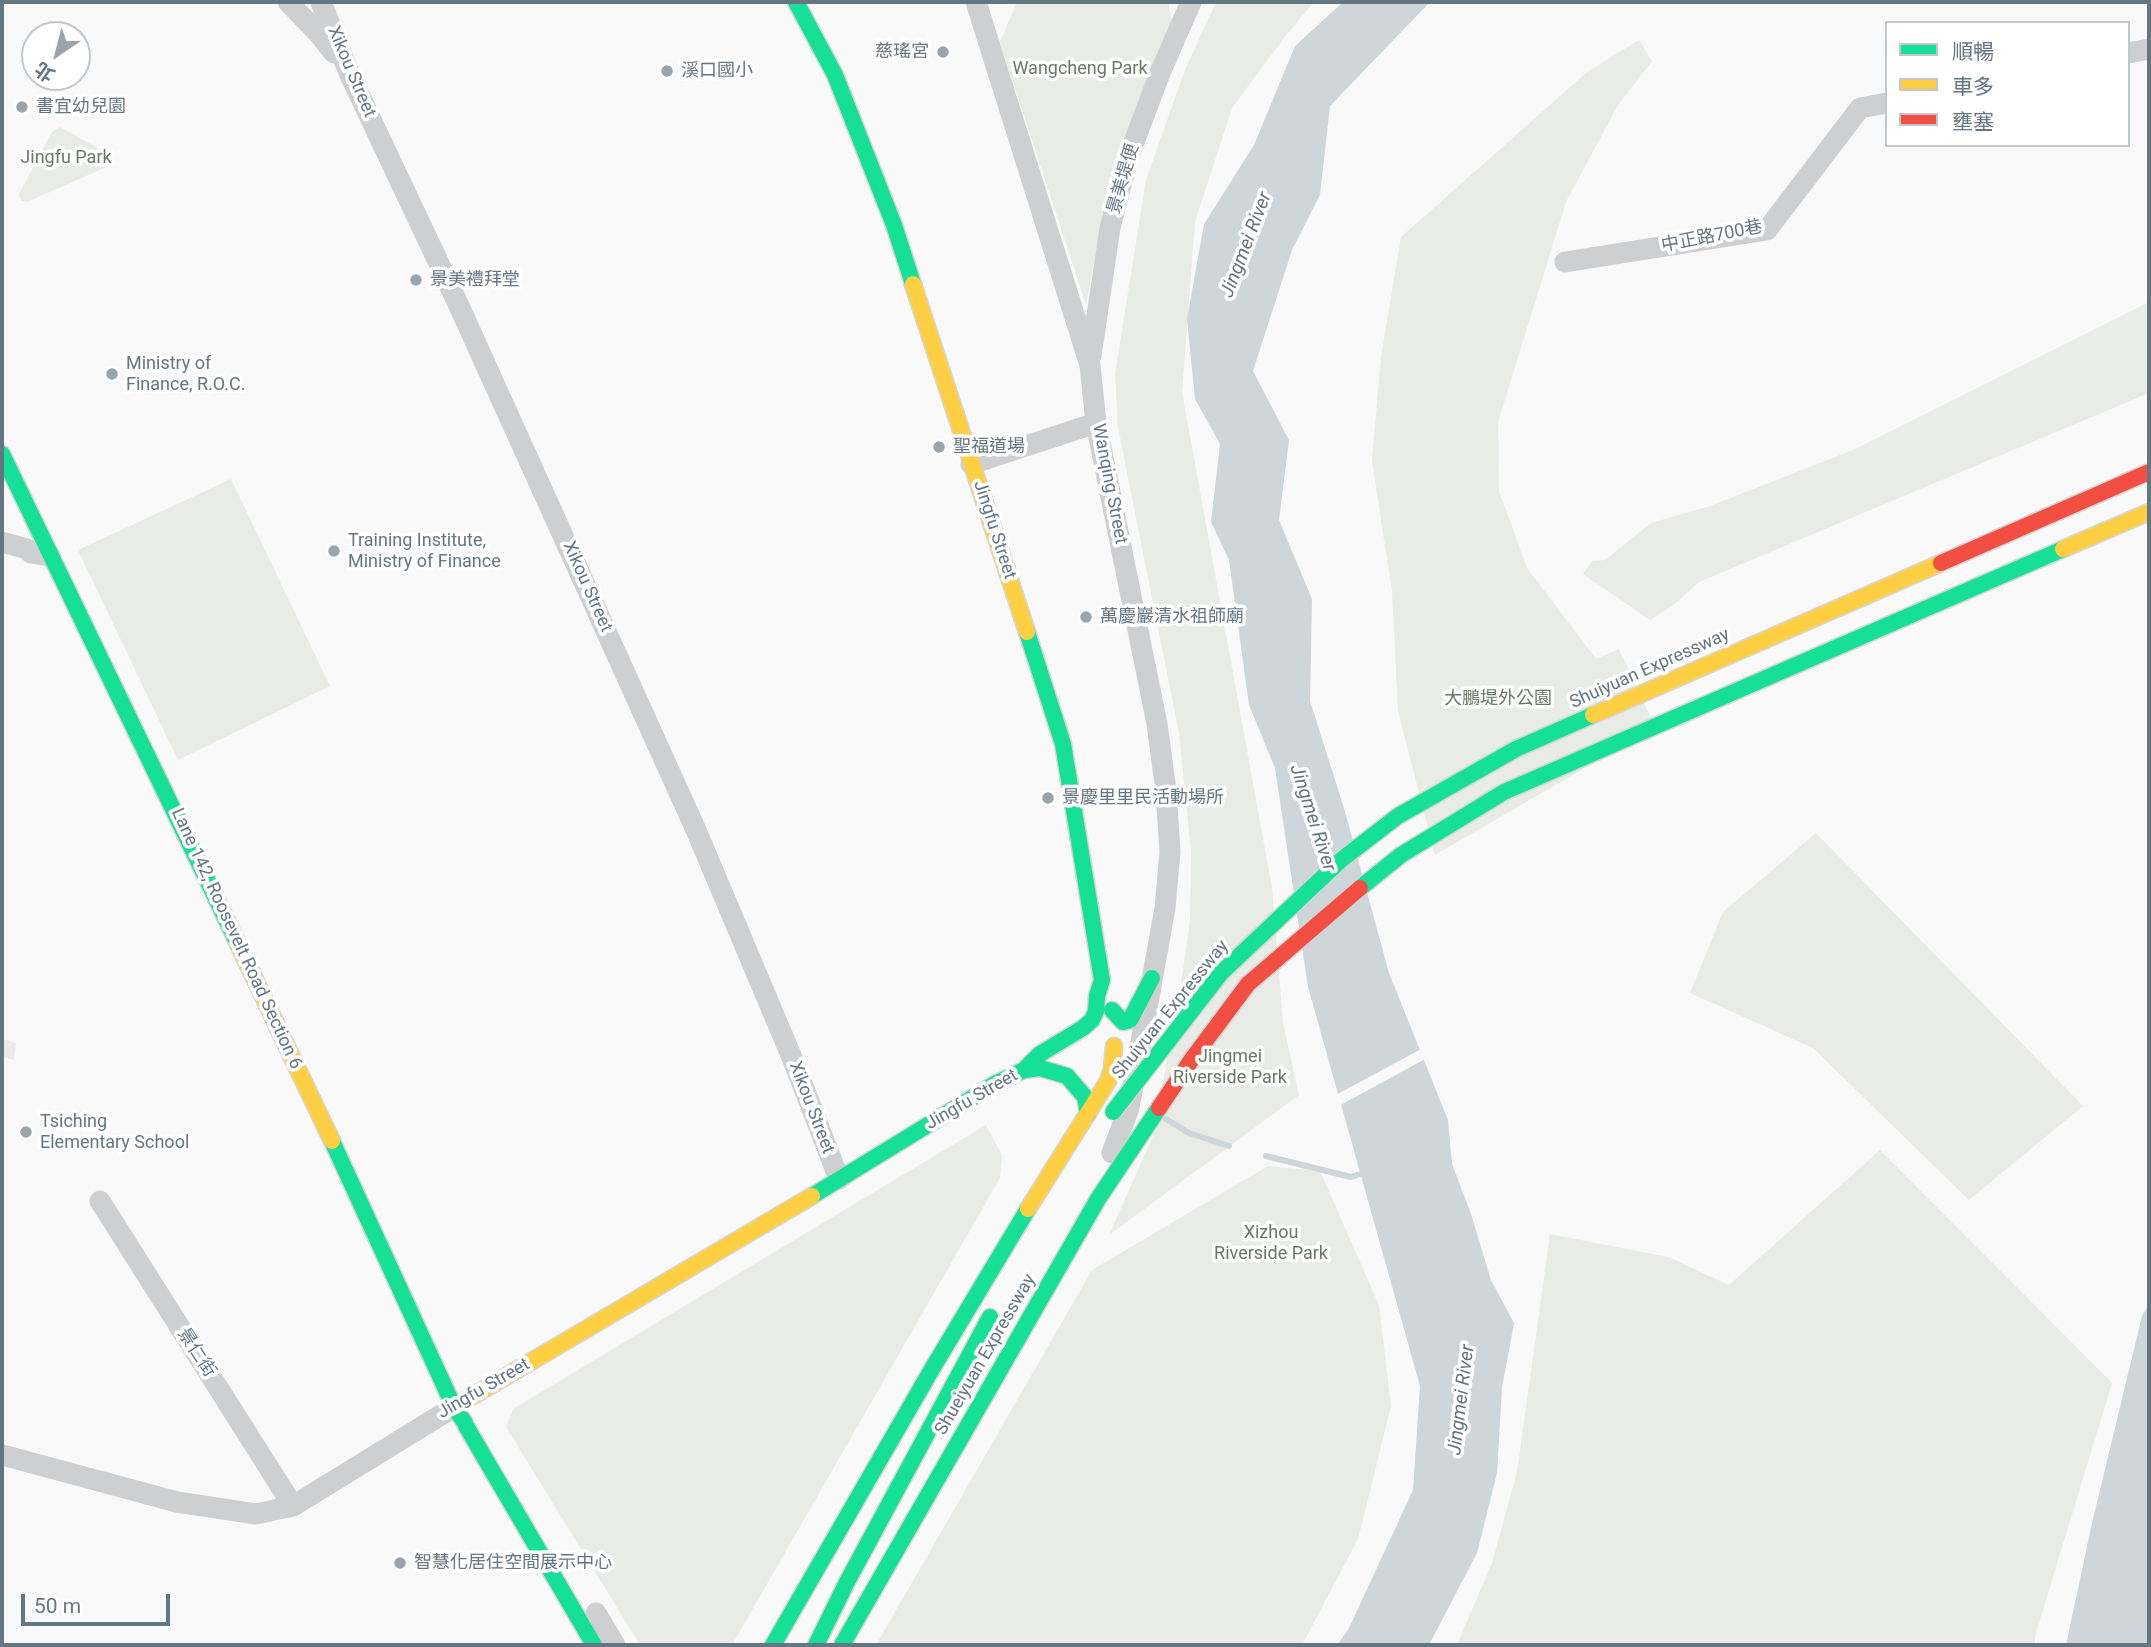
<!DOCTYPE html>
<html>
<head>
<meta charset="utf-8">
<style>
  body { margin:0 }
  #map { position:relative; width:2151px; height:1647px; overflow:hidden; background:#f9f9f9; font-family:Roboto,"Noto Sans TC",sans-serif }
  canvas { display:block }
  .frame { position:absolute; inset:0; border:4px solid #657683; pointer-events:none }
  .legend { position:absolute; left:1885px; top:21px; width:245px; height:126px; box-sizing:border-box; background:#fff; border:2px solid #c1c8cd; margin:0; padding:9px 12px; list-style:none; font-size:21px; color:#657683 }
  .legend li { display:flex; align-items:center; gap:14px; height:35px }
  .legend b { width:35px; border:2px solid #c1c8cd }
  .north { position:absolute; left:21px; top:21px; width:70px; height:70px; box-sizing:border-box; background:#fff; border:2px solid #c1c8cd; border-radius:50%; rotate:215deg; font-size:19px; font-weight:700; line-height:28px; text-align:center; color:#657683 }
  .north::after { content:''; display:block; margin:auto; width:24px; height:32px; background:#99a4ac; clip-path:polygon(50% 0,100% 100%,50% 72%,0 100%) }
  .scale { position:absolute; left:21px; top:1594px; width:149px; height:32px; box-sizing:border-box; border:4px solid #657683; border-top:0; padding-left:9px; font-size:21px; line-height:24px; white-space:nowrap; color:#657683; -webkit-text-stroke:5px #fff; paint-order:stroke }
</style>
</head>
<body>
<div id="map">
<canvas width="2151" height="1647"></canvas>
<div class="frame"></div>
<ul class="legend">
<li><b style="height:9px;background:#16e098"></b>順暢</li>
<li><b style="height:9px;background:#ffcf43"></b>車多</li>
<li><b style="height:9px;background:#f24e42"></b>壅塞</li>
</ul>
<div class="north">北</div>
<div class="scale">50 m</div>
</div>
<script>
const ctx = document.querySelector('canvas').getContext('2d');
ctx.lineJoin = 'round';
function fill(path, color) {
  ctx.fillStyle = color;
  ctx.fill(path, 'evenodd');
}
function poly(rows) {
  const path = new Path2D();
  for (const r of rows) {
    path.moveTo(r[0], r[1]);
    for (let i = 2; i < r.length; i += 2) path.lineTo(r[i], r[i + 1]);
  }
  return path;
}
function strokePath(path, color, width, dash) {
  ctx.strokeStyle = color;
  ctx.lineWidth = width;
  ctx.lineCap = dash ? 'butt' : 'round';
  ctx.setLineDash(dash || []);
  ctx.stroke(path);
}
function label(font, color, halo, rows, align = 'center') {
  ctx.font = font + ' Roboto,"Noto Sans TC",sans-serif';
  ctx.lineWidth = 7;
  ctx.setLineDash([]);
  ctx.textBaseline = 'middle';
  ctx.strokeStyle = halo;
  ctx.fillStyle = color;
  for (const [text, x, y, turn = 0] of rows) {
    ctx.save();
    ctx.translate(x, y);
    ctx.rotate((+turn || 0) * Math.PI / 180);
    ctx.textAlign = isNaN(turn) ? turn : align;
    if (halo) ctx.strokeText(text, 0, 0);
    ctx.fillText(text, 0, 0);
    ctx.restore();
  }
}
fill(poly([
  [1017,2,1168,2,1172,21,1098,240,1086,305,1000,42],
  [1216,2,1314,2,1284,38,1232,108,1195,222,1182,392,1272,888,1283,1023,1299,1095,1109,1235,1153,1136,1179,997,1190,921,1191,851,1179,733,1118,427,1115,374,1146,180,1185,70],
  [1639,40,1652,61,1618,105,1566,202,1498,422,1499,491,1527,568,1596,659,1619,649,1655,727,1435,855,1398,711,1392,591,1372,461,1381,357,1401,237,1587,72],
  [60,127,107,153,111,156,111,165,27,202,21,201,19,194,52,132],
  [2149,302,2149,393,1699,582,1675,604,1650,620,1583,574,1592,561,1605,560,1651,523,1710,506,1853,450],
  [231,479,330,686,178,760,78,550],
  [1816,833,2083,1106,1969,1200,1813,1048,1690,993,1723,912],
  [2,1039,16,1043,14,1060,2,1057],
  [986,1125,1002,1155,1000,1178,732,1645,640,1645,506,1427,513,1409],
  [1880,1150,2112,1383,2035,1636,2035,1645,1457,1645,1492,1563,1517,1472,1550,1234,1668,1257,1729,1285],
  [1268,1166,1320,1171,1379,1305,1391,1406,1358,1539,1302,1645,876,1645,1092,1270]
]), '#e8ebe6');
fill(poly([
  [1343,2,1430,2,1330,106,1320,195,1292,250,1253,371,1289,440,1279,520,1312,599,1310,701,1344,808,1389,973,1448,1120,1452,1164,1471,1214,1491,1280,1514,1323,1502,1388,1497,1473,1477,1553,1429,1645,1337,1645,1348,1630,1413,1490,1420,1386,1308,987,1275,768,1249,705,1229,560,1211,522,1220,444,1195,399,1187,319,1204,224,1254,145,1295,46],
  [2149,1304,2149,1645,2066,1645,2092,1523,2142,1316]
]), '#ced6d9');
fill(poly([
  [1423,1048,1427,1058,1337,1107,1334,1096]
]), '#f9f9f9');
strokePath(poly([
  [1166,1119,1189,1133,1229,1146],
  [1266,1156,1351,1177,1366,1172]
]), '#ced6d9', 6);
const fast = poly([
  [796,2,835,75,894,225,913,284],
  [2,454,238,944],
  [1360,888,1401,855,1504,792,2063,549],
  [1112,1010,1123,1022,1130,1020,1152,978],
  [1024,1070,1040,1068,1067,1076,1085,1097,1088,1114],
  [332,1141,454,1407,465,1423],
  [812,1196,993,1085,1024,1070,1040,1054,1083,1028,1092,1020,1096,1011,1097,996,1102,980,1063,744,1027,632],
  [466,1426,594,1645],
  [773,1645,932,1369,1028,1209],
  [816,1645,847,1582,990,1317],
  [842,1645,1098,1199,1159,1108]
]);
const slow = poly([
  [913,284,1027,632],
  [2063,549,2149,512],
  [238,944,332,1141],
  [1028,1209,1108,1081,1112,1069,1114,1046],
  [454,1407,812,1196]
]);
const jam = poly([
  [1159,1108,1192,1059,1248,984,1360,888]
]);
strokePath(fast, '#d5d6d7', 19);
strokePath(slow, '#d5d6d7', 19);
strokePath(jam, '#d5d6d7', 19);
strokePath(poly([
  [288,2,318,33,334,53],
  [321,2,350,75,460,308,696,830,793,1060,839,1179],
  [976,2,1090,365,1096,423,1157,724,1166,791,1170,852,1165,908,1129,1108,1112,1153],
  [2128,53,2149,49],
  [1565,262,1767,230,1860,108,1887,103],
  [1091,356,1110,228,1128,158,1160,73,1191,2],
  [971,464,1096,423],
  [2,542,27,549,31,553,50,556],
  [100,1201,293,1506],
  [2,1455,177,1502,256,1514,293,1506,454,1407],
  [596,1613,615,1645]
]), '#cecfd0', 21);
strokePath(fast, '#16e098', 16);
strokePath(slow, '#ffcf43', 16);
strokePath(jam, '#f24e42', 16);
const fastBridge = poly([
  [1113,1112,1221,973,1341,860,1398,816,1516,749,1593,715]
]);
const slowBridge = poly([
  [1593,715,1941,563]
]);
const jamBridge = poly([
  [1941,563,2149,472]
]);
strokePath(fastBridge, '#d5d6d6', 19, []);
strokePath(slowBridge, '#d5d6d6', 19, []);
strokePath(jamBridge, '#d5d6d6', 19, []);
strokePath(fastBridge, '#16e098', 16);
strokePath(slowBridge, '#ffcf43', 16);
strokePath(jamBridge, '#f24e42', 16);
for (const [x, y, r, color] of [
  [943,52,7,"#99a4ac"],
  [667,71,7,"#99a4ac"],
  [22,107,7,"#99a4ac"],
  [416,280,7,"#99a4ac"],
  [112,374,7,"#99a4ac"],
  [939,447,7,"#99a4ac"],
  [334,551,7,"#99a4ac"],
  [1086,617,7,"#99a4ac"],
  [1048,798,7,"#99a4ac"],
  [26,1132,7,"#99a4ac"],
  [400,1563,7,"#99a4ac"]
]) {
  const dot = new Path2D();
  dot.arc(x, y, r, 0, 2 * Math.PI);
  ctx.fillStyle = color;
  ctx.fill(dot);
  strokePath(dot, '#fff', 2.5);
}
label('18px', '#657683', '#fff', [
  ["慈瑤宮",929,52,"right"],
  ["溪口國小",681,71],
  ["書宜幼兒園",36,107],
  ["景美禮拜堂",430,280],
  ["Ministry of",126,364],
  ["Finance, R.O.C.",126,385],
  ["聖福道場",953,447],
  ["Training Institute,",348,541],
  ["Ministry of Finance",348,562],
  ["萬慶巖清水祖師廟",1100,617],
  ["景慶里里民活動場所",1062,798],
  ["Tsiching",40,1122],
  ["Elementary School",40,1143],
  ["智慧化居住空間展示中心",414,1563]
], 'left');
label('18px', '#687a64', '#fff', [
  ["Wangcheng Park",1080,69],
  ["Jingfu Park",66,158],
  ["大鵬堤外公園",1498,699],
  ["Jingmei",1230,1057],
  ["Riverside Park",1230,1078],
  ["Xizhou",1271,1233],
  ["Riverside Park",1271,1254]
]);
label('18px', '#657683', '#fff', [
  ["Xikou Street",351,72,67],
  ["景美堤便",1124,179,-74],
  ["中正路700巷",1712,237,-11],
  ["Wanqing Street",1109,484,79],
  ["Jingfu Street",994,530,72],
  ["Xikou Street",587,587,66],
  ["Shuiyuan Expressway",1650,669,-24],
  ["Lane 142, Roosevelt Road Section 6",236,939,65],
  ["Shuiyuan Expressway",1171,1010,-51],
  ["Jingfu Street",972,1100,-30],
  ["Xikou Street",811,1108,69],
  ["景仁街",196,1353,57],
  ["Shueiyuan Expressway",986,1355,-60],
  ["Jingfu Street",484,1389,-30]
]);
label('italic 19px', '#60757c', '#fff', [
  ["Jingmei River",1247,245,-69],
  ["Jingmei River",1312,818,72],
  ["Jingmei River",1462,1400,-83]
]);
</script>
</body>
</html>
